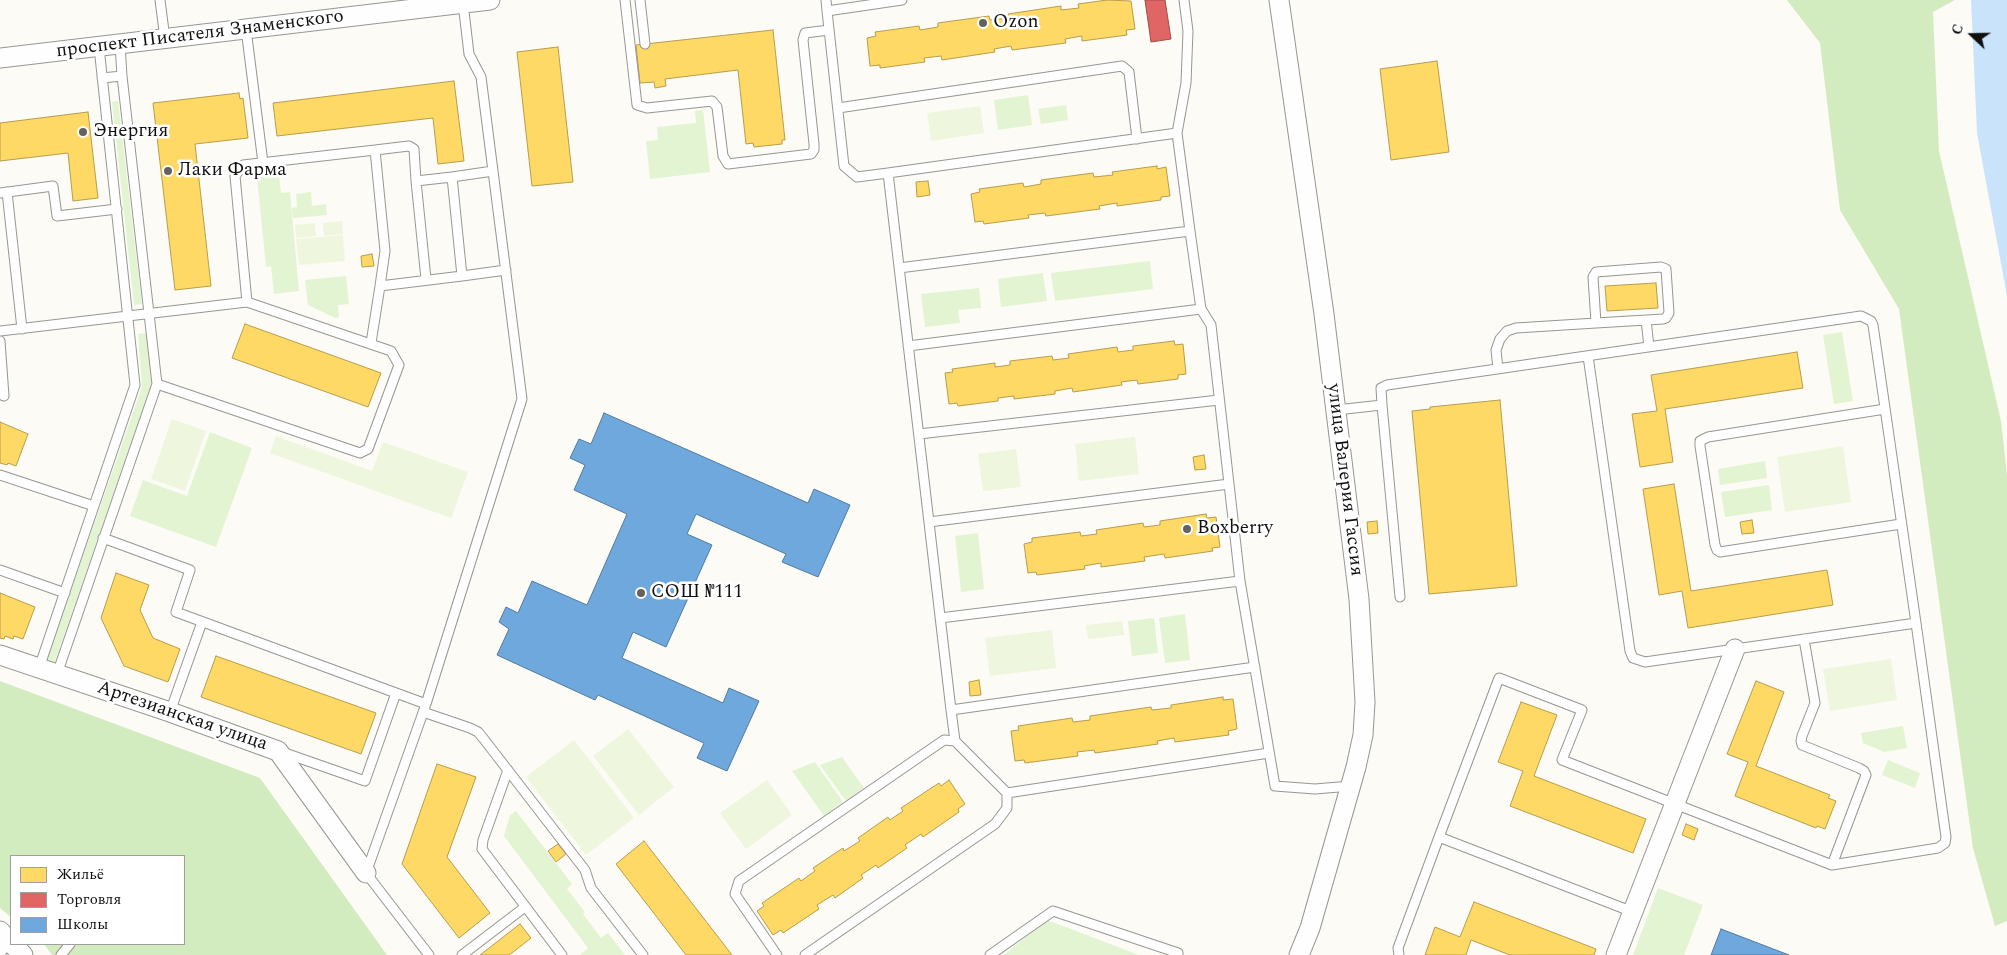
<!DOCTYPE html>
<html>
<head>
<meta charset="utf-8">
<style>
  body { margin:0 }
  #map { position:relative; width:2007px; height:955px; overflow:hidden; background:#fcfbf5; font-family:Spectral,serif }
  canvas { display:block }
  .legend { position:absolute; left:10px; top:855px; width:175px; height:90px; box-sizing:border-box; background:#fff; border:1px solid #9f9f9f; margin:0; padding:6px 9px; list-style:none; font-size:15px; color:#101010 }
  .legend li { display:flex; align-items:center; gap:10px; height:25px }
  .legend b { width:25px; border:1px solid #9f9f9f }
  .north { position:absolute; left:1947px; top:10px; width:50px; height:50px; -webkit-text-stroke:4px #fff; paint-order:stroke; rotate:291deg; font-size:14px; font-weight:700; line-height:20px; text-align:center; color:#101010 }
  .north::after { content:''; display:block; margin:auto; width:18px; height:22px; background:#101010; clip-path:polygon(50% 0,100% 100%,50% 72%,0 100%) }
</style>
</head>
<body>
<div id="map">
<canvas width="2007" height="955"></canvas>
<ul class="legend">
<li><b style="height:14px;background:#ffd966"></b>Жильё</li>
<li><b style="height:14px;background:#e06666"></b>Торговля</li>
<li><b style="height:14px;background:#6fa8dc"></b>Школы</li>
</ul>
<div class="north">С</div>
</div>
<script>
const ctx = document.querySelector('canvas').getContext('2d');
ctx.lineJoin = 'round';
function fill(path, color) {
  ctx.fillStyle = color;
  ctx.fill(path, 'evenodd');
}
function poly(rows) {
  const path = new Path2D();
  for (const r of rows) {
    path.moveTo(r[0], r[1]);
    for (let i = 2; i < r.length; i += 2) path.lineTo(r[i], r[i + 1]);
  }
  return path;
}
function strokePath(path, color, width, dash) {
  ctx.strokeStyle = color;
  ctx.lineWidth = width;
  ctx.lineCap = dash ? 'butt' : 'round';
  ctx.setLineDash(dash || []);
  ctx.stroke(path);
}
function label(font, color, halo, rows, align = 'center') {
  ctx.font = font + ' Spectral,serif';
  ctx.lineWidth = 5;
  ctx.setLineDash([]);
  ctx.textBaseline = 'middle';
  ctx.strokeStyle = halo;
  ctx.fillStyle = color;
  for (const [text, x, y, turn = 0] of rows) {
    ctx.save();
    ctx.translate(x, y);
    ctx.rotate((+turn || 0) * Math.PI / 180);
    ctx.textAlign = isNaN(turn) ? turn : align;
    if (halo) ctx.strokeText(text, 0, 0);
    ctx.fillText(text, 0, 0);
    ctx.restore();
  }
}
fill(poly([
  [1028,95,1032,125,998,130,994,100],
  [118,101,142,304,134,305,112,102],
  [1066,105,1068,120,1041,124,1038,109],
  [703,110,710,172,650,179,646,141,658,140,657,127,696,123,695,111],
  [279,175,281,193,290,192,299,291,274,294,271,266,266,267,257,177],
  [311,192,312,206,326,204,327,215,293,218,292,208,297,207,296,194],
  [1150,261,1153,289,1055,301,1051,273],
  [1043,273,1047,301,1001,307,998,279],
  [346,276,349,304,338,305,339,317,335,318,308,305,305,280],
  [979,288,981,308,958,310,960,323,925,327,921,294],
  [1842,332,1853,401,1834,404,1823,335],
  [147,333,152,383,54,664,46,662,142,387,138,334],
  [210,432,252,448,216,547,130,516,143,480,187,496],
  [1765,461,1767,478,1720,485,1718,469],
  [1769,485,1772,510,1725,517,1721,492],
  [978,533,984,589,961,592,955,536],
  [1185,614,1190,660,1165,663,1159,618],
  [1154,618,1158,653,1132,656,1128,621],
  [1903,726,1907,748,1884,752,1863,743,1861,733],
  [842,757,864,788,846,801,820,765],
  [1888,760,1920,773,1915,788,1882,775],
  [815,762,843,802,824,816,792,771],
  [516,811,572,884,567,889,585,912,583,914,601,938,608,933,625,955,580,955,588,948,504,836,510,815],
  [1658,888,1703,905,1684,955,1633,955],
  [1047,920,1139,955,1004,955]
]), '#e3f4d3');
fill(poly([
  [1787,0,1955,0,1933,12,1939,151,2001,421,2007,475,2007,921,1995,926,1973,848,1899,309,1840,210,1820,43],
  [0,681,260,778,387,955,52,955,44,944,184,944,184,856,11,856,11,917,0,908]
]), '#d2ecc0');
fill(poly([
  [980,106,984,133,931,141,927,113],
  [342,221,343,234,324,236,323,223],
  [315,223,316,236,296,238,295,225],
  [343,235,345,261,299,265,296,239],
  [172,419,206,431,185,491,151,479],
  [276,436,372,471,383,442,468,472,451,518,270,453],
  [1135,437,1139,474,1079,481,1075,444],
  [1843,446,1851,502,1785,512,1777,457],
  [1016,449,1021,487,983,491,978,454],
  [1122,621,1124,635,1088,639,1086,625],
  [1052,630,1056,668,990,676,985,638],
  [1891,659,1897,700,1830,711,1823,669],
  [628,729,674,787,639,815,593,756],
  [574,740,634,818,586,855,526,777],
  [767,780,792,815,746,849,720,813]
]), '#eef7dd');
fill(poly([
  [1971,0,2007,0,2007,296,1977,133]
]), '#c8e3fa');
const homes = poly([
  [1107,0,1131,1,1135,29,1126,30,1127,35,1082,41,1082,36,1065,39,1066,43,1012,50,1011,46,994,49,995,52,942,60,941,56,924,58,925,62,880,68,880,65,870,66,867,38,876,36,875,32,919,26,920,30,938,27,938,23,989,16,990,20,1009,18,1008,14,1061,6,1061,10,1079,8,1078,4,1107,0],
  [773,30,785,140,782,140,782,144,754,147,753,143,746,144,738,70,665,79,666,86,655,88,654,82,640,83,636,45,773,30],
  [558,47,573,182,532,186,517,52,558,47],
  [1437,61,1449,152,1391,160,1380,69,1437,61],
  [454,81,464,161,438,164,433,118,277,136,273,103,454,81],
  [239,93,240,99,243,98,248,138,195,144,211,286,175,290,153,103,239,93],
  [88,112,98,198,73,201,68,153,0,161,0,123,88,112],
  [1157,166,1157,169,1166,167,1170,196,1161,197,1161,200,1117,206,1117,203,1099,206,1100,209,1046,216,1045,213,1028,215,1029,218,984,224,983,221,975,222,971,194,980,192,979,189,1023,183,1024,187,1041,184,1041,180,1093,173,1094,177,1113,175,1112,172,1157,166],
  [928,181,930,195,917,197,916,182,928,181],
  [372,254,374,266,362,267,361,256,372,254],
  [1656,283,1658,308,1607,311,1605,286,1656,283],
  [245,324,381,373,368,407,232,358,245,324],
  [1174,341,1175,345,1183,344,1186,374,1178,375,1178,379,1138,384,1137,380,1121,382,1122,385,1073,392,1072,388,1055,391,1055,394,1014,399,1014,396,998,398,998,401,958,406,957,403,949,404,945,373,953,372,952,369,995,363,995,367,1010,365,1010,361,1052,356,1053,360,1069,358,1068,354,1117,347,1118,352,1133,350,1133,346,1174,341],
  [1797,352,1803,388,1665,409,1673,462,1640,467,1632,414,1657,411,1651,375,1797,352],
  [1500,400,1517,586,1429,594,1412,411,1430,409,1430,407,1500,400],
  [0,422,28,434,16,466,8,463,7,465,0,463,0,422],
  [1204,455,1206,469,1195,470,1193,457,1204,455],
  [1674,484,1691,591,1827,570,1833,605,1688,628,1682,591,1659,595,1643,489,1674,484],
  [1206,514,1207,518,1216,517,1220,547,1212,548,1213,551,1165,558,1164,554,1144,557,1145,561,1101,567,1101,563,1084,566,1085,569,1037,575,1036,572,1028,573,1024,544,1032,542,1032,538,1080,532,1081,536,1097,534,1096,530,1143,523,1144,527,1160,525,1160,521,1206,514],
  [1752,520,1754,533,1742,534,1740,522,1752,520],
  [1377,521,1378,533,1368,534,1367,522,1377,521],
  [116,573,149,585,140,610,153,638,180,649,168,682,124,666,101,618,116,573],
  [0,593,35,607,23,639,14,636,13,639,5,636,4,639,0,638,0,593],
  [216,656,376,713,361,754,201,697,216,656],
  [979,680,981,695,970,696,969,682,979,680],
  [1756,681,1784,692,1756,766,1830,795,1828,798,1836,801,1825,829,1817,826,1816,828,1735,796,1748,762,1727,754,1756,681],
  [1223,697,1223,700,1233,699,1237,729,1228,731,1229,735,1175,742,1174,738,1157,741,1158,744,1095,753,1094,750,1077,752,1078,756,1025,763,1024,760,1015,761,1011,731,1019,730,1018,726,1072,718,1073,722,1090,720,1090,716,1151,707,1152,710,1171,708,1171,705,1223,697],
  [1521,702,1557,715,1534,776,1646,819,1633,853,1510,806,1523,771,1498,762,1521,702],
  [437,764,476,777,447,857,490,913,459,938,402,864,437,764],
  [949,780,965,804,958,809,959,812,923,837,921,834,905,845,907,848,878,868,876,865,861,875,863,878,835,898,833,895,817,905,819,909,783,933,781,930,773,935,757,911,764,906,762,903,799,878,801,881,815,871,813,868,843,848,844,851,860,841,858,838,888,817,890,820,903,811,901,808,939,783,941,786,949,780],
  [1686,824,1698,829,1694,840,1682,835,1686,824],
  [644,841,732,955,686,955,616,864,644,841],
  [558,844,566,854,556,862,548,851,558,844],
  [1474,902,1596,949,1594,955,1510,955,1471,940,1466,955,1425,955,1435,927,1460,937,1474,902],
  [520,924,531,938,517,949,509,955,480,955,520,924]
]);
fill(homes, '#ffd966');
strokePath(homes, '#b79d4c', 1);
const shops = poly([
  [1145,0,1165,0,1171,39,1151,42,1145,0]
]);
fill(shops, '#e06666');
strokePath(shops, '#a24c4c', 1);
const schools = poly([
  [604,413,808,503,814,489,850,505,818,577,782,562,786,554,696,514,687,534,712,545,666,647,633,632,622,658,723,703,729,688,759,701,727,771,697,758,704,743,598,695,595,700,497,655,509,629,499,622,506,607,518,613,532,581,587,605,627,514,574,490,585,465,570,458,579,439,591,444,604,413],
  [1721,929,1789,955,1711,955,1721,929]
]);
fill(schools, '#6fa8dc');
strokePath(schools, '#527a9f', 1);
const service = poly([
  [160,0,165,39],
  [625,0,637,105,647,108,712,101,717,107,723,156,728,164,811,154,814,150,814,144,803,40,805,33,829,30],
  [640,0,645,44],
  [826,0,827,11],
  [902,0,827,11,844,166,857,177,888,173,951,710],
  [246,29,263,163],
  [102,78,122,76],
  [838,108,1122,66,1129,72,1137,139],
  [1177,133,1186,83,1188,31,1184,0],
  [375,150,409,146,414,149,416,181,452,177],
  [888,173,1177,133,1190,231,899,268],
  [416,181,426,279],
  [7,192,22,329],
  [0,193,53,186,57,216,117,209],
  [1190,231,1201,309,1211,325,1240,581,1275,786,1315,789,1351,786],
  [462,276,506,270],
  [247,302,235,176,243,165,375,150,385,251,380,286],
  [1646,320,1649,347],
  [0,331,247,302,391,351,399,365,368,449,360,453,157,384],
  [0,341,4,396,0,394],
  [371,343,380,286,462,276,452,177,493,171,481,77,469,54,463,3],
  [908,346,1201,309],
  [1588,356,1630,651,1633,658,1645,662,1916,623],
  [1498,369,1496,350,1500,339,1507,331,1516,328,1596,323,1663,319,1666,318,1669,313,1666,269,1661,267,1596,272,1593,277,1596,323],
  [1382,405,1400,597],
  [1885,409,1708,437,1700,441,1700,446,1715,545,1717,550,1720,552,1901,524],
  [1336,410,1382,405,1381,388,1387,385,1861,316,1871,321,1873,325,1916,623,1946,837,1945,843,1938,848,1832,865,1562,760,1582,710,1499,678,1439,837,1633,912],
  [919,434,1219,400],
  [0,475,94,506],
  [929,522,1229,484],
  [103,538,190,570,176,612,396,693,365,781,282,752],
  [0,570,65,593],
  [940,618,1240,581],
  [1804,639,1815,703,1802,736,1801,741,1802,745,1859,768,1864,771,1866,775,1832,865],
  [39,668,135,385,99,47],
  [57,674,157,384,122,76,120,44],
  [396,693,426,704,522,399,493,171],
  [425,707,366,873,429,955],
  [170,712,202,622],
  [423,712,470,728,478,732,483,738,585,870,591,888,643,955],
  [955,741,951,710,1255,667],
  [508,770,483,840,482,849,562,955],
  [1007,793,1269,753],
  [0,955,8,940],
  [61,955,70,944],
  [462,955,525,907],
  [777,955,735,894,739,881,944,740,955,741,1007,793,1007,808,995,824,805,955],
  [990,955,1053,911,1178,953,1178,955],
  [1399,955,1398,948,1439,837]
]);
const minor = poly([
  [1279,0,1324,314,1359,599,1365,702,1363,735,1356,767,1310,928,1299,955],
  [0,58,490,0],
  [0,655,170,712,278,751,366,873],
  [0,931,11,943],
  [12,944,23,955],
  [1616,955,1735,649]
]);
strokePath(service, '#969693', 11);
strokePath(minor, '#969693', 21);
strokePath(service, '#fffefe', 9);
strokePath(minor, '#fffefe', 19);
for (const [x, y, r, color] of [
  [983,23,5,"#636260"],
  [83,132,5,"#636260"],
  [168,171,5,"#636260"],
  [1187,529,5,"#636260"],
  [641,593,5,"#636260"]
]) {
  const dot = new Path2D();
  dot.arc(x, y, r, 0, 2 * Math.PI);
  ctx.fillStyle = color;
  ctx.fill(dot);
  strokePath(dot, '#fff', 2);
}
label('19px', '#101010', '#fff', [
  ["Ozon",993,23],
  ["Энергия",93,132],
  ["Лаки Фарма",178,171],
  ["Boxberry",1197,529],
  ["СОШ №111",651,593]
], 'left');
label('19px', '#101010', '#fff', [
  ["проспект Писателя Знаменского",200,35,-7],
  ["улица Валерия Гассия",1344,480,83],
  ["Артезианская улица",182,717,19]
]);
</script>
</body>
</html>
